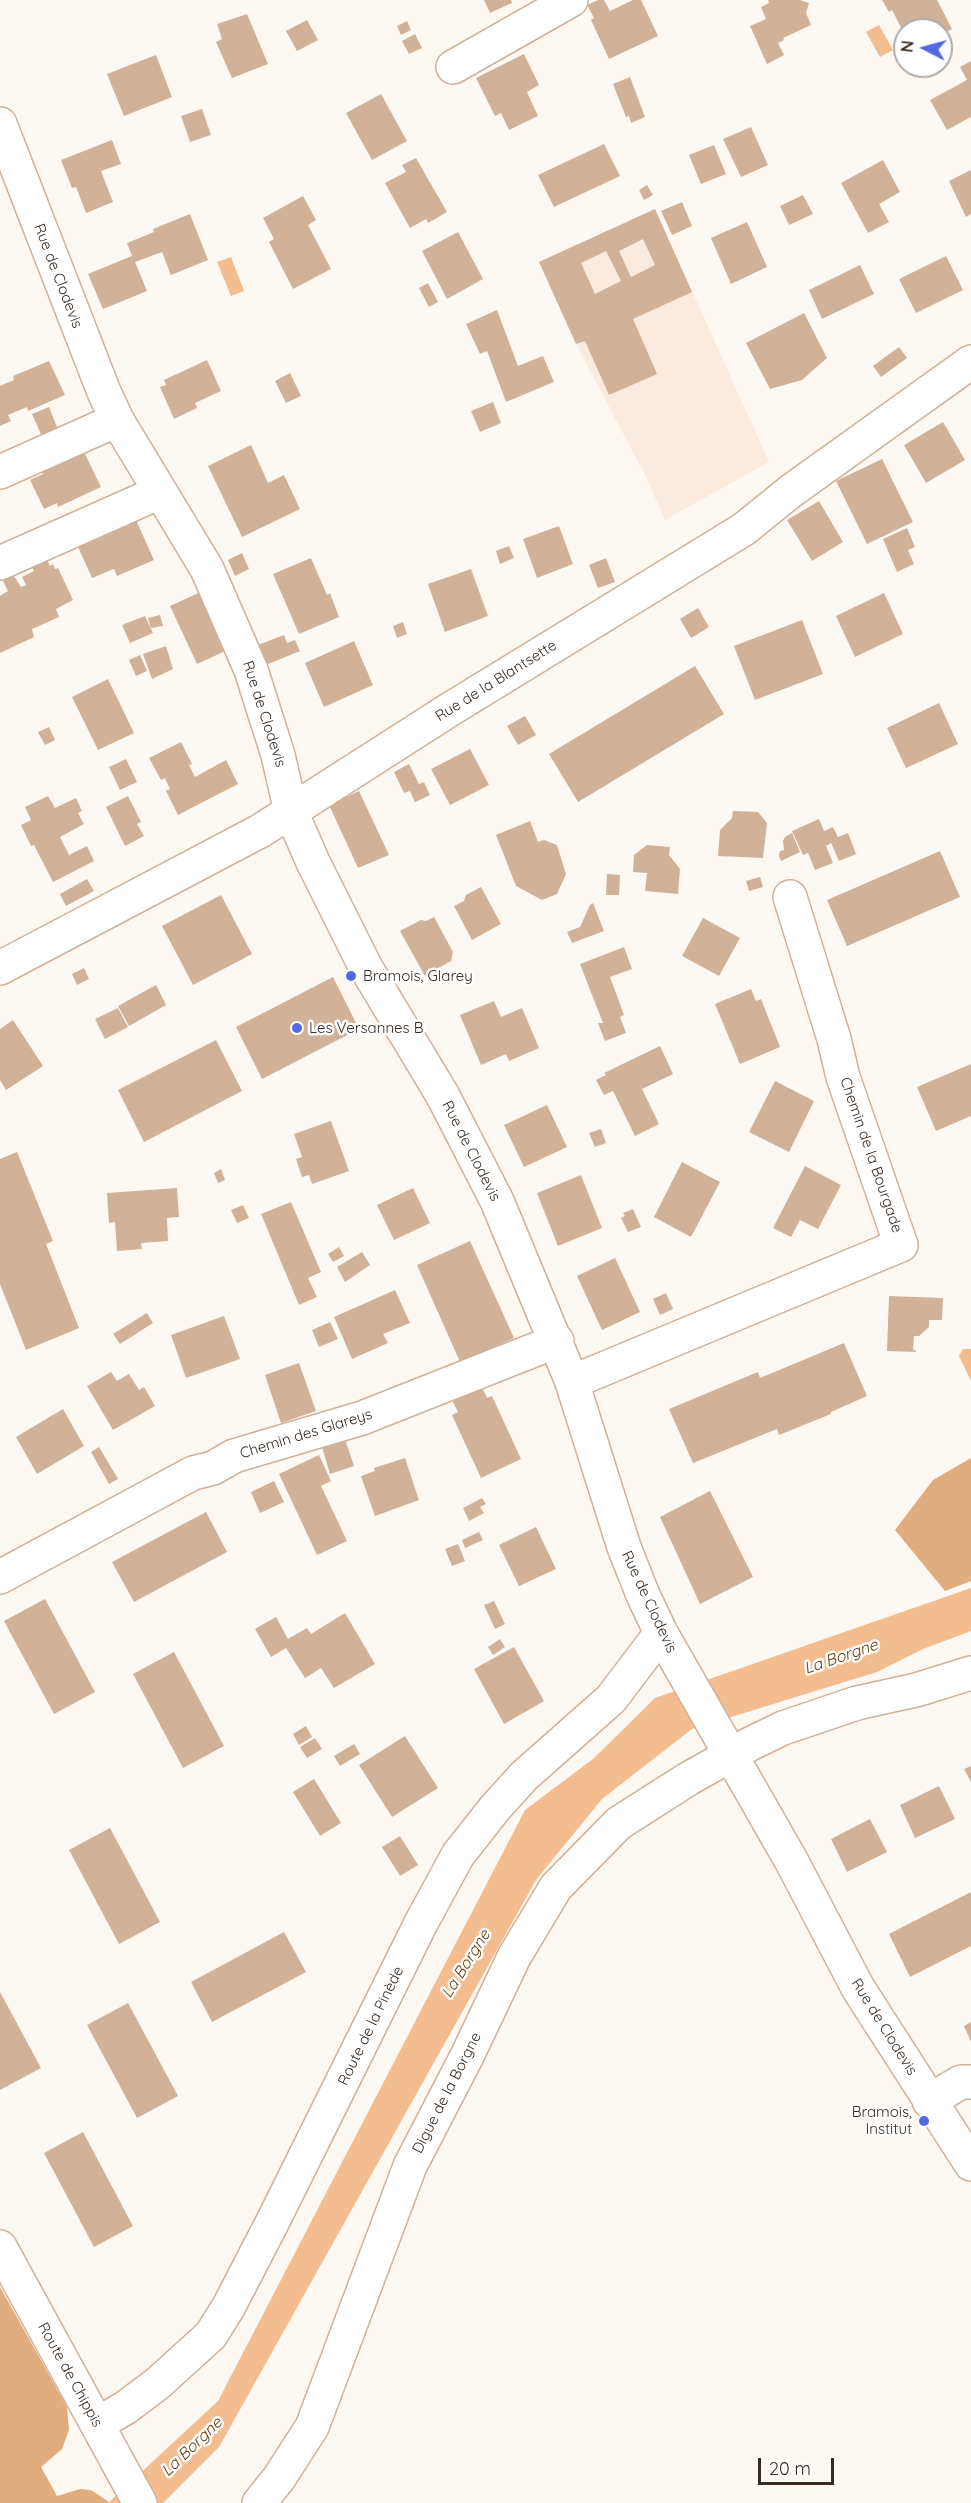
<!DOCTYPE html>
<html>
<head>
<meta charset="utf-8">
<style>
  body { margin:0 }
  #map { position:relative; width:971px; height:2503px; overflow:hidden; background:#fef8f3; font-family:Quicksand,sans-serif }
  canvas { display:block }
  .north { position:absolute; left:893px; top:18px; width:60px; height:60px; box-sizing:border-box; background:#fff; border:2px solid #afaba7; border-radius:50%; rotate:276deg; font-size:16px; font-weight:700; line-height:24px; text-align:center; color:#382c22 }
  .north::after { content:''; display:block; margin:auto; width:21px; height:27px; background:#5469df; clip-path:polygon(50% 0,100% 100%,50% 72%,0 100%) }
  .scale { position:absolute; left:758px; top:2458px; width:76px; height:27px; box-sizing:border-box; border:3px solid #382c22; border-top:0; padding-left:8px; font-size:18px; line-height:21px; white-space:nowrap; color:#382c22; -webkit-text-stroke:4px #fff; paint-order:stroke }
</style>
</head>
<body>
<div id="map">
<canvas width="971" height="2503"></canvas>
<div class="north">N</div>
<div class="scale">20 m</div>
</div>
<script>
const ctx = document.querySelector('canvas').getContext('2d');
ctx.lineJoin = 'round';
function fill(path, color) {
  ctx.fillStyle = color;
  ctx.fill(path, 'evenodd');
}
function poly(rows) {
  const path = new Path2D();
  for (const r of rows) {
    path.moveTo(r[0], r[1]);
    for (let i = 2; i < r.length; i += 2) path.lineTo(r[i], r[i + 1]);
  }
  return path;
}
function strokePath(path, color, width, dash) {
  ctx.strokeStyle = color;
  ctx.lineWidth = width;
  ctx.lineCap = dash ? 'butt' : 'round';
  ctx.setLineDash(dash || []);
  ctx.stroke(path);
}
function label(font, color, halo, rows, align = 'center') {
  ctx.font = font + ' Quicksand,sans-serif';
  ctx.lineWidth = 5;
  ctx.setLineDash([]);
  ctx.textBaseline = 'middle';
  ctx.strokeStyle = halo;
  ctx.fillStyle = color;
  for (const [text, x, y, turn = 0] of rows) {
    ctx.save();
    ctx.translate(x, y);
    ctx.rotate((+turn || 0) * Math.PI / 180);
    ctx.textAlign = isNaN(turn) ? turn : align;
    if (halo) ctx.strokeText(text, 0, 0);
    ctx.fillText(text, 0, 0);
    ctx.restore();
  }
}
fill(poly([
  [655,209,769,462,665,520,646,477,576,344,539,262]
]), '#faebde');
fill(poly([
  [971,1458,971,1581,945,1591,895,1530,933,1480],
  [0,2287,67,2407,69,2430,62,2449,41,2467,57,2496,80,2489,91,2490,109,2502,108,2503,0,2503]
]), '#e1ac7e');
fill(poly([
  [879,25,893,50,880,57,866,32],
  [231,257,244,291,231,296,217,262],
  [963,1349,971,1349,971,1381,959,1356],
  [971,1588,971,1631,923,1649,877,1672,692,1729,602,1799,536,1880,219,2447,163,2503,108,2503,218,2401,525,1810,593,1759,655,1698]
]), '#f3bd8f');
fill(poly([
  [484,0,511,0,512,3,490,13],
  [598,0,604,0,610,11,633,0,641,0,658,36,609,59,591,20,594,18,587,5],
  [768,0,800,0,809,3,806,13,811,25,783,38,784,40,778,43,784,55,767,64,750,26,766,19,761,7,769,3],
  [882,0,937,0,952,29,941,35,941,30,905,30,905,35,892,10,889,12],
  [247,14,268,64,232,78,216,42,222,39,217,24],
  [307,20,318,40,297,51,286,31],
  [407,21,411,30,401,35,397,26],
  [415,34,422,48,409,54,402,41],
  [524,54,539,85,527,92,538,116,509,130,501,113,495,116,476,78],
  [156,55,172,97,124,116,107,74],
  [971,61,971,117,947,130,930,100,967,80,960,67],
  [630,77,645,117,631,123,629,116,626,117,613,84],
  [381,94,407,141,372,160,346,113],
  [202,109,211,135,190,142,181,116],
  [751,127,768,165,741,177,723,139],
  [112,140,121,164,101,171,113,202,86,213,76,187,72,188,61,160],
  [604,144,620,176,554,207,538,175],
  [714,145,726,174,701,184,689,155],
  [416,158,447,212,428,223,426,219,410,228,385,183,406,172,402,165],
  [883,160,900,192,879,204,889,222,868,233,841,183],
  [971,170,971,214,966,217,949,181],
  [647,185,653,195,644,200,639,190],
  [803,195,813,214,789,225,780,206],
  [303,196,316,220,308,225,331,269,293,289,269,242,274,239,263,218],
  [682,202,692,226,672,235,661,211],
  [655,209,692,292,633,319,657,374,609,395,585,341,576,344,539,262],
  [643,239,655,265,631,277,619,251],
  [606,251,621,281,595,294,581,263],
  [190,214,208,260,171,275,162,252,135,262,147,291,103,309,88,274,132,256,127,243,154,232,153,229],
  [747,222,767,267,731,284,711,238],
  [458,232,483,279,447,299,422,251],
  [946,256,963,290,916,313,899,279],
  [860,265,874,294,822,319,809,290],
  [428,283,438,302,429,307,419,288],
  [497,310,518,366,543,356,554,382,506,402,487,351,480,354,466,324],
  [804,313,827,358,802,380,770,389,746,343],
  [899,347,907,358,881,377,873,366],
  [207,360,221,391,195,403,197,408,174,419,160,387,166,385,164,380],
  [49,361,65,395,28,411,27,407,8,415,11,421,0,426,0,386,14,380,13,376],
  [290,373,301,396,286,403,275,381],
  [493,402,501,423,480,432,471,411],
  [49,407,59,432,43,439,32,414],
  [943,422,965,460,926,483,904,445],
  [251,445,268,483,284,475,300,509,242,537,208,466],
  [83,450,101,487,58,507,57,503,44,509,30,480,43,474,41,470],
  [882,459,913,522,867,544,836,481],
  [819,501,843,542,812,561,787,520],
  [136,520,154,560,117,576,114,569,92,578,78,547],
  [559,526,573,564,537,578,523,539],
  [907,528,915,547,908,550,914,564,897,572,883,539],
  [509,546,514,558,500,564,496,551],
  [44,553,50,566,53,564,55,569,58,568,73,600,56,609,59,617,32,629,34,637,0,653,0,596,8,591,3,581,14,576,21,587,26,585,22,577,34,571,29,560],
  [242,553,249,569,235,576,228,560],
  [311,558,327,595,330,593,339,617,299,634,273,574],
  [606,558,615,582,598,588,589,565],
  [471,569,488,616,445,632,428,584],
  [205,590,232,648,197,664,170,606],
  [884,593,903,634,855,657,836,616],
  [698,608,709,627,691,638,680,619],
  [160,615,163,626,151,628,148,618],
  [145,616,153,633,130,643,122,625],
  [802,620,823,674,755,700,734,646],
  [403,622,407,634,397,638,393,626],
  [284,635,287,643,295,640,300,651,266,665,258,645],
  [354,641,373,685,324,707,305,663],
  [166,646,173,669,152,679,143,654],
  [140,655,147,671,136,676,129,660],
  [695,666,724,714,578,802,549,754],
  [108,679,134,733,98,750,72,697],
  [939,703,958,744,906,768,887,728],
  [525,716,536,735,518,745,507,726],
  [49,727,55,740,45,745,38,732],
  [181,742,192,764,189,765,195,777,226,760,238,784,178,815,166,791,170,789,165,778,161,780,149,758],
  [470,749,489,785,450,805,431,769],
  [126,759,137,782,120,790,109,767],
  [409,764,419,784,424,782,430,795,415,802,410,791,404,793,394,772],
  [359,791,389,855,358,868,329,805],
  [48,796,55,808,76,798,82,811,78,813,84,824,60,837,69,855,87,846,94,861,53,882,34,845,31,846,21,825,31,820,25,807],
  [128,796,141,822,137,824,144,836,125,846,106,807],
  [733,811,758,812,767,823,763,858,718,856,720,830,732,818],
  [819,819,824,831,833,827,838,837,848,833,856,854,839,861,831,843,826,846,833,863,815,870,808,853,803,855,792,831],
  [530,821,538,842,544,840,557,845,566,874,557,894,542,900,516,886,496,835],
  [792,833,800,852,781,861,779,856,780,851,784,850,783,841,785,837],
  [647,845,670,847,669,855,680,869,678,894,645,891,647,873,633,872,634,855],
  [940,851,960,897,847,946,827,900],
  [607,874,620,875,619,895,606,895],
  [760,877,763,887,749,891,746,881],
  [87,879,94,891,66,906,60,894],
  [481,887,501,924,472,940,454,906,464,901,466,895],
  [221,895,252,954,193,985,162,926],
  [593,903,604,931,572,943,567,932,580,927,590,905],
  [434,917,453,952,451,961,425,976,400,931,421,920,426,921],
  [703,918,740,938,719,976,682,956],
  [624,947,632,969,610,977,624,1015,620,1017,626,1033,605,1041,598,1023,603,1023,580,964],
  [84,968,89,979,77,985,72,974],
  [333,977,359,1029,262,1079,236,1027],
  [156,985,166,1005,129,1026,118,1006],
  [751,989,756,1001,761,999,780,1047,740,1064,715,1004],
  [494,1001,501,1017,522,1008,539,1048,509,1061,506,1054,481,1065,460,1015],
  [118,1008,128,1027,105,1039,95,1019],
  [13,1020,43,1066,6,1090,0,1080,0,1029],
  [216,1040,242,1091,144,1142,118,1090],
  [660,1046,673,1074,642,1089,659,1124,635,1136,613,1091,604,1095,596,1080,606,1075,604,1073],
  [971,1064,971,1116,936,1131,917,1087],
  [775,1081,814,1101,789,1152,749,1132],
  [547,1105,567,1147,524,1167,504,1125],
  [331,1121,349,1171,312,1184,309,1175,302,1177,296,1159,302,1157,294,1134],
  [601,1129,606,1143,595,1147,589,1133],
  [17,1152,53,1241,46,1244,79,1328,26,1350,0,1284,0,1159],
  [682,1162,720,1182,691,1237,654,1217],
  [805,1166,841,1185,818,1229,800,1220,791,1237,773,1228],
  [221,1169,225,1180,218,1183,214,1173],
  [581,1175,602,1228,558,1246,537,1193],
  [177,1188,179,1217,167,1218,168,1241,141,1243,142,1249,117,1251,115,1222,109,1223,107,1193],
  [413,1188,430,1223,394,1240,377,1205],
  [291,1202,321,1272,308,1278,317,1297,299,1305,261,1214],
  [243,1205,249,1218,237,1223,231,1210],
  [633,1209,641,1227,628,1232,621,1218,625,1216,623,1213],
  [470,1241,514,1338,460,1362,417,1265],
  [339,1247,344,1256,333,1262,328,1254],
  [362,1252,370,1265,345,1282,337,1267],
  [615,1258,640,1312,602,1330,577,1276],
  [395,1290,410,1323,383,1334,388,1343,352,1359,334,1317],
  [666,1293,673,1309,660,1315,653,1299],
  [889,1296,943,1298,942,1320,929,1320,929,1327,919,1336,914,1336,913,1349,917,1352,887,1351],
  [147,1313,153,1323,120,1344,113,1334],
  [224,1316,240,1359,186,1378,171,1335],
  [330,1322,338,1339,319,1347,312,1330],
  [844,1343,867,1396,831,1412,831,1414,779,1435,777,1429,693,1463,669,1409,758,1372,760,1378],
  [299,1363,316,1411,281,1423,265,1375],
  [111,1372,117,1381,129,1374,139,1390,144,1387,155,1406,113,1430,87,1386],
  [481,1385,487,1398,492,1396,521,1459,481,1478,452,1415,458,1412,452,1400],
  [63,1409,84,1446,37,1474,16,1437],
  [345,1439,354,1466,330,1474,322,1447],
  [99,1447,118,1479,109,1484,91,1452],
  [319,1455,331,1481,321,1486,347,1541,317,1555,279,1474],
  [405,1458,419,1500,375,1516,361,1476,375,1471,374,1468],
  [274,1481,284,1502,260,1513,251,1492],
  [710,1491,753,1577,700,1604,660,1517],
  [482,1498,486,1504,480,1507,484,1513,469,1521,463,1508],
  [206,1512,227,1552,134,1602,112,1562],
  [536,1527,556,1569,519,1586,499,1545],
  [479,1532,483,1540,465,1548,462,1540],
  [458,1544,465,1561,452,1566,445,1549],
  [45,1599,95,1692,54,1714,4,1621],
  [494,1601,505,1624,495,1629,484,1605],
  [345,1613,375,1664,334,1688,321,1668,305,1678,286,1648,271,1657,255,1629,276,1617,288,1639,307,1628,311,1634],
  [500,1639,505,1647,493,1655,488,1647],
  [514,1647,544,1701,504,1724,474,1669],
  [174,1652,224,1746,183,1768,133,1674],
  [306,1726,312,1737,299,1745,293,1734],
  [405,1736,438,1788,392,1817,359,1765],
  [315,1738,322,1749,307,1758,300,1747],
  [354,1744,360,1754,340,1766,334,1756],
  [971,1766,971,1782,964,1769],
  [314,1779,341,1823,320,1836,293,1792],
  [939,1786,955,1819,915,1838,900,1805],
  [870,1819,887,1852,847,1872,831,1839],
  [110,1828,160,1922,119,1944,69,1850],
  [400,1836,418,1865,400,1876,382,1847],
  [971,1892,971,1946,910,1977,889,1934],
  [284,1932,306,1972,212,2022,191,1982],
  [0,1992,41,2068,0,2090],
  [128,2003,178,2096,137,2118,87,2025],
  [971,2022,971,2042,964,2026],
  [83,2132,133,2226,94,2247,44,2153]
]), '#d1b299');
const minor = poly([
  [453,67,571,0],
  [0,124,104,392,117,420,207,569,251,670,278,755,291,812,313,862,366,968,443,1096,497,1201,572,1382,624,1547,643,1595,661,1633,792,1862,858,1988,971,2164],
  [0,472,117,420],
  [0,563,160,492],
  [0,968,260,831,449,710,744,529,791,491,971,362],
  [572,1382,901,1245,843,1077,834,1039,790,897],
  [0,1577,193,1473,213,1468,234,1456,362,1418,557,1341],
  [929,2101,961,2082,971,2082],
  [0,2247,140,2503],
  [97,2424,125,2408,157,2384,211,2335,229,2306,273,2221,421,1923,458,1855,495,1808,524,1776,611,1699,661,1633],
  [259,2503,279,2478,312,2427,410,2166,467,2056,514,1957,556,1887,619,1823,688,1779,750,1744,783,1728,857,1703,916,1690,971,1673]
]);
strokePath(minor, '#d0b198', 36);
strokePath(minor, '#fff', 33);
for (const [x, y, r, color] of [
  [351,976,6,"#5469df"],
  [297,1028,6,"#5469df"],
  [924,2121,6,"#5469df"]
]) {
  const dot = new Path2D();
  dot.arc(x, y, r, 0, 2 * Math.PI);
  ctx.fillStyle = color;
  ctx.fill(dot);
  strokePath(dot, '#fff', 2);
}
label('15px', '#382c22', '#fff', [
  ["Rue de Clodevis",58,276,69],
  ["Rue de la Blantsette",496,681,-32],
  ["Rue de Clodevis",264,714,72],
  ["Rue de Clodevis",471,1151,63],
  ["Chemin de la Bourgade",871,1155,71],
  ["Chemin des Glareys",306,1434,-17],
  ["Rue de Clodevis",649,1602,65],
  ["Route de la Pinède",371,2026,-64],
  ["Rue de Clodevis",884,2027,58],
  ["Digue de la Borgne",447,2093,-63],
  ["Route de Chippis",70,2375,61]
]);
label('15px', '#382c22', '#fff', [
  ["Bramois, Glarey",363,976],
  ["Les Versannes B",309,1028],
  ["Bramois,",912,2112,"right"],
  ["Institut",912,2129,"right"]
], 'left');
label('italic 16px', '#6b3a00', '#fff', [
  ["La Borgne",841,1657,-19],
  ["La Borgne",466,1964,-58],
  ["La Borgne",192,2447,-44]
]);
</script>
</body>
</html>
